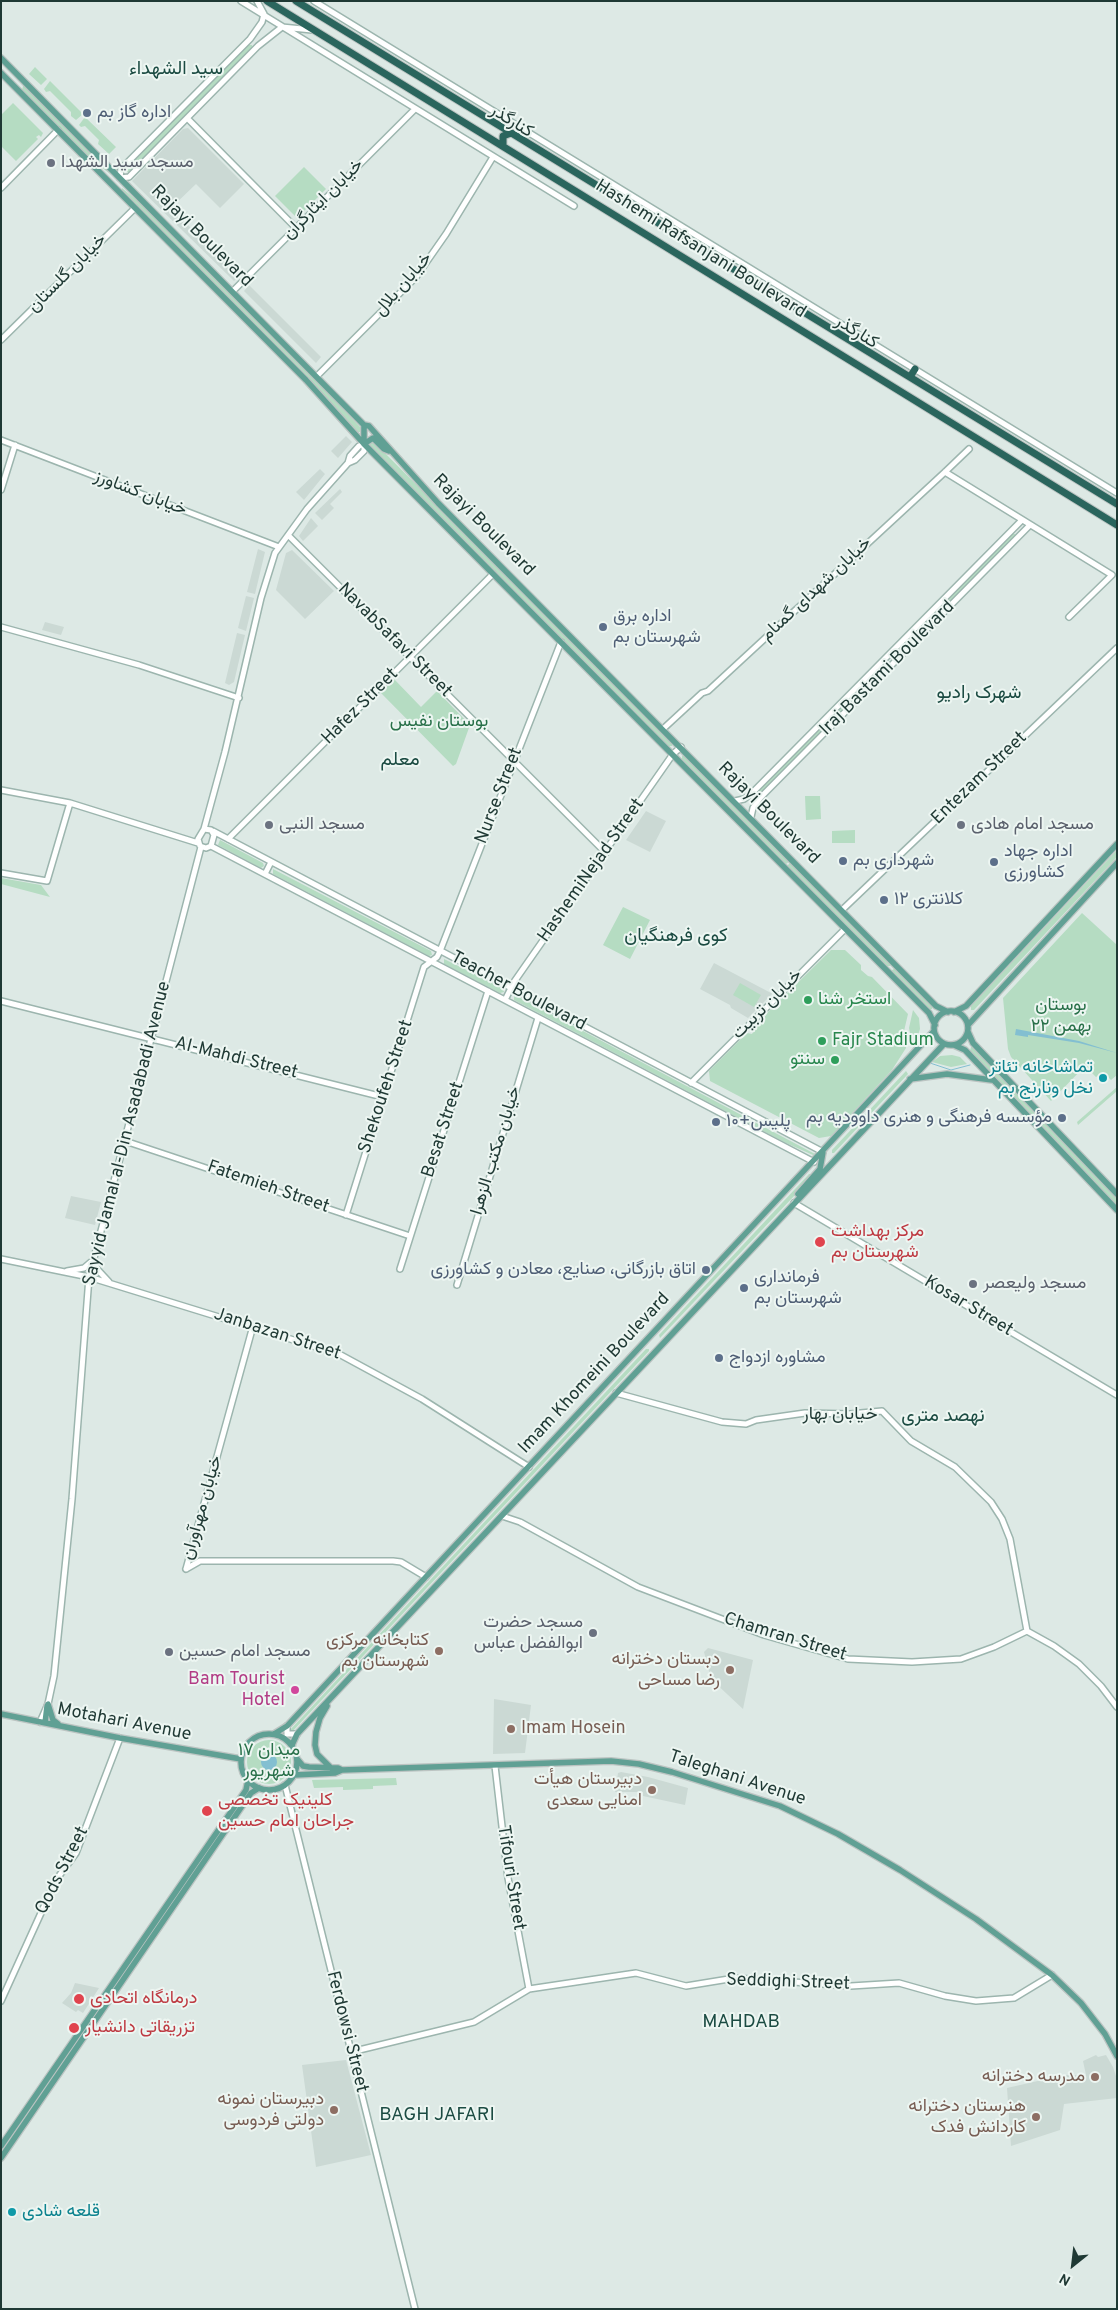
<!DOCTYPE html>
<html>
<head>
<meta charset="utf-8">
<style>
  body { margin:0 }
  #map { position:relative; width:1118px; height:2310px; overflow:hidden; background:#dde9e5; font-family:Overpass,sans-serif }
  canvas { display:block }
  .frame { position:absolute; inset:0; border:2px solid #1f3934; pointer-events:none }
  .north { position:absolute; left:1048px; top:2240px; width:50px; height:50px; -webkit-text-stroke:4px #edf6f2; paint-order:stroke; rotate:209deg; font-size:14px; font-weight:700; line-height:20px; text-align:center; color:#1f3934 }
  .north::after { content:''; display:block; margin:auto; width:18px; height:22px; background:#1f3934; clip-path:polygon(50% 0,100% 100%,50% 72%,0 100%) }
</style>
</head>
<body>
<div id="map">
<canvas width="1118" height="2310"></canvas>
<div class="frame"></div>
<div class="north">N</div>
</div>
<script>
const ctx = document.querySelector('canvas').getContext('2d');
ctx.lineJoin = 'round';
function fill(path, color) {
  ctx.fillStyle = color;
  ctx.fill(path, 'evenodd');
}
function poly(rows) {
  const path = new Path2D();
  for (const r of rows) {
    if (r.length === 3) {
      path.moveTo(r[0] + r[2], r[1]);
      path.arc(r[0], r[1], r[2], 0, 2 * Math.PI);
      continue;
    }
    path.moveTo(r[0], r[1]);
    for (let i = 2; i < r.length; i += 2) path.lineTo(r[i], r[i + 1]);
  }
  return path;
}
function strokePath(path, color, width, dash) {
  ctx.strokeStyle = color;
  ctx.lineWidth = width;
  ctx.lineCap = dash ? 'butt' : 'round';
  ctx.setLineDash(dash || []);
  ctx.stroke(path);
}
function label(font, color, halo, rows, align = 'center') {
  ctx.font = font + ' Overpass,Vazirmatn,sans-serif';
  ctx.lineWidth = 4;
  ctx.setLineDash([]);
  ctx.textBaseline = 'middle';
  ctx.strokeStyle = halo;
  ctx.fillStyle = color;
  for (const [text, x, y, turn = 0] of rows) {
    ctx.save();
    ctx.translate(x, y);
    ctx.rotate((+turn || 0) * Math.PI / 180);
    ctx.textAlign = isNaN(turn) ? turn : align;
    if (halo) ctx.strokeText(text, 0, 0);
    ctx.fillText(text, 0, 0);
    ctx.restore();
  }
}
fill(poly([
  [188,128,244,184,220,208,196,184,171,208,239,276,234,281,132,181,183,129],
  [249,285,321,357,316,363,244,291],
  [346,436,352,442,338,458,331,451],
  [320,469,325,474,304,500,296,492],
  [340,489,342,492,330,504,334,508,322,520,315,513],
  [311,518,318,526,303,541,299,536],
  [258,549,265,552,255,594,247,592],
  [292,550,334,591,305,619,276,590,286,553],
  [246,596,254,598,246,631,238,628],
  [45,622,64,627,61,635,42,630],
  [237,633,245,635,234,682,229,685,225,683],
  [646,811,666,821,650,852,626,840],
  [714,963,771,993,772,994,748,1018,731,1008,730,1005,700,989],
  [71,1196,101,1202,95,1225,65,1218],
  [708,1648,753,1660,743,1709,711,1679,704,1652],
  [494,1699,531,1705,525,1753,493,1754],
  [621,1772,648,1777,688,1788,685,1805,643,1796,643,1792,615,1792,618,1773],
  [75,1983,99,1988,83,2013,78,2010,76,2012,62,2003,71,1993],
  [1096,2055,1098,2057,1106,2055,1113,2067,1117,2079,1117,2098,1064,2104,1060,2130,1011,2146,1007,2088,1064,2075,1086,2075,1083,2061],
  [346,2060,371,2155,316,2167,302,2065]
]), '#cbd9d4');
fill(poly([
  [248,45,252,45,252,48,129,172,126,172,126,169],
  [35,67,47,79,41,85,29,74],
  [50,81,83,114,76,120,71,116,71,112,50,91,46,92,44,89],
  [23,86,25,86,113,176,93,161,22,90],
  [13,103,43,133,41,137,39,135,36,137,38,139,16,161,1,146,1,115],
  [85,117,116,147,109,154,98,144,99,140,85,126,81,127,79,125],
  [304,167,326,189,297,218,275,196],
  [122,188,144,206,317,380,361,428,360,432,357,432,308,379,122,191],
  [373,441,672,742,672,746,668,746,369,445,368,443],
  [1012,534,1015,534,1015,537,891,661,895,652],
  [879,668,876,677,758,796,755,796,755,794],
  [394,679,421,707,437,691,470,725,456,764,453,766,381,693],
  [685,755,790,861,786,864,682,759,682,756],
  [805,796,820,796,821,819,806,820],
  [855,830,855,843,832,843,832,831],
  [220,840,263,863,264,866,261,868,218,845],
  [1117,850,1117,857,974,1010,971,1010,971,1006],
  [791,862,891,964,890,966,886,966,787,866],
  [273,869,431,951,432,955,429,956,273,874],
  [1,878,41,885,50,897,1,884],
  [623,907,650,920,630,959,603,945],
  [1082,913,1117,945,1117,1075,1111,1080,1103,1072,1096,1077,1085,1066,1051,1101,1011,1057,1008,1049,1003,998],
  [831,950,845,950,861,965,861,970,868,976,872,977,908,1014,904,1031,906,1048,892,1070,831,1136,819,1138,710,1081,709,1071,747,1033,752,1034,759,1021],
  [444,959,503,988,504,992,500,993,444,964],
  [895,968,932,1005,932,1009,928,1009,891,971],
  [740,983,761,995,754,1007,733,995],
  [514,996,517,996,815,1154,813,1155,786,1143,514,1000],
  [913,1010,919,1018,920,1029,917,1038,912,1043,909,1028],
  [971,1047,974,1047,1117,1198,1117,1206,970,1051],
  [952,1055,960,1057,967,1064,951,1067,932,1062,940,1056],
  [906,1071,908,1074,834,1153,832,1153,832,1150],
  [1117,1087,1117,1091,1078,1125,1077,1122],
  [809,1174,812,1174,812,1177,660,1338,659,1335],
  [646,1349,649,1349,649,1351,290,1734,289,1731],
  [269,1762,22],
  [396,1778,397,1785,373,1786,373,1789,343,1790,343,1787,314,1788,312,1780]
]), '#b5dcc2');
fill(poly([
  [1016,1029,1079,1041,1117,1053,1079,1043,1028,1035,1028,1037,1015,1035],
  [269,1762,8]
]), '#83bfd1');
strokePath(poly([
  [930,1063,951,1070,970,1065]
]), '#83bfd1', 1);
const secondary = poly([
  [241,1,574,206],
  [257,1,264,14,262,22,250,39,121,169,120,178,129,177,258,46,282,27,312,30],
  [314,1,1117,493],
  [187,118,296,228],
  [1,188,58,130],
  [233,291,415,109],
  [1,340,135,208],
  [317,376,416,277,446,234,493,157],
  [1,440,279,547],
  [348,463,350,456,359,446,364,444],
  [945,472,1112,575,1069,617],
  [1,490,15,445],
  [288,535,606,853],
  [1,627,139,665,239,698],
  [663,729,702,693,708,691,945,472,969,449],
  [1,790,70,803,198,843],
  [735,801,744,799,753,792,1022,520],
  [751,817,753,808,760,798,1030,525],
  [204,829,211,830,214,835,211,846,206,848,200,846,198,839,204,829,225,752,261,598,275,553,307,509,348,463,355,460,364,451,364,444],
  [213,831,823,1152],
  [228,839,493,574],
  [211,846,814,1162],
  [1,873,47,881,70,803],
  [265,874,271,862],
  [842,910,1117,648],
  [505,1000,514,982,673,754,681,747],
  [1,1001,383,1097],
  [691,1083,845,929],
  [125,1141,410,1236],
  [794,1203,1117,1395],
  [346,1215,424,967,437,957,440,951,561,642],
  [94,1258,97,1269,109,1282],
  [1,1259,89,1277,339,1354,422,1399,529,1467],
  [400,1269,488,991],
  [67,1271,84,1268,91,1262],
  [457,1285,538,1018],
  [616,1393,722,1422,746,1424,756,1420,805,1413,850,1414,882,1411,911,1441,955,1467,991,1502,1002,1519,1010,1539,1027,1631],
  [502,1516,520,1522,638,1587,764,1635,848,1659,912,1662,961,1659,994,1647,1027,1631,1054,1646,1079,1664,1101,1686,1117,1707],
  [186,1569,253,1326],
  [186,1569,200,1561,393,1561,401,1562,426,1577],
  [40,1722,48,1704,54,1676,72,1499,89,1277,201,847],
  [287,1726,287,1734,297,1734],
  [495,1766,508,1878,529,1989],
  [285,1785,415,2309],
  [1,2001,56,1880,76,1853,120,1738],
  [351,2052,474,2022,529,1989,636,1973,686,1986,735,1978,851,1986,899,1983,945,1996,976,2001,1014,1998,1052,1975]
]);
const primary = poly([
  [1,58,364,425,369,426,438,503,936,1006,948,1012],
  [1,73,306,380,364,444,929,1013,935,1025],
  [364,425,364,444],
  [364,444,373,438,384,449,389,451],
  [951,1028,17],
  [954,1012,966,1006,1117,844],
  [968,1025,1117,863],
  [968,1032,973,1043,1117,1194],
  [954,1045,965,1050,1117,1210],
  [910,1079,947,1074,992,1080],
  [798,1194,820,1169,823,1152],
  [48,1704,53,1720,58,1724],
  [327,1706,320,1718,316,1732,315,1745,317,1754,331,1768],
  [1,1714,120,1738,241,1759],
  [45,1723,47,1706],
  [269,1762,28],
  [274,1734,287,1726,934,1031],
  [292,1745,297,1734,944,1044],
  [298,1760,303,1766,309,1767,338,1768,342,1770],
  [294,1775,335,1773,342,1770,611,1761,639,1764,672,1772,780,1806,838,1834,900,1870,976,1919,1052,1975,1081,2003,1105,2034,1117,2056],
  [1,2146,246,1790,248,1780],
  [1,2158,251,1793,259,1788]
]);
const highway = poly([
  [267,1,1117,525],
  [296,1,1117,504],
  [503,145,503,136,511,133],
  [910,377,915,369]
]);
strokePath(secondary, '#9cb5ae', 8);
strokePath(primary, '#bcc4c2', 8);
strokePath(highway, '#bcc4c2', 9);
strokePath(secondary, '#fff', 5);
strokePath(primary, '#60a094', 5.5);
strokePath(highway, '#2a655d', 7);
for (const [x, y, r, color] of [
  [87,113,5,"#5c6f8a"],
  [51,163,5,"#6b7280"],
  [603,627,5,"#5c6f8a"],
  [269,825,5,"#6b7280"],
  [961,825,5,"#6b7280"],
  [843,861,5,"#5c6f8a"],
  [994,862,5,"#5c6f8a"],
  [884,900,5,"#5c6f8a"],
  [808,1000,5,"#2e9e5b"],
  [822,1041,5,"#2e9e5b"],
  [835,1060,5,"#2e9e5b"],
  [1103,1078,5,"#0f9aa8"],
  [1062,1118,5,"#5c6f8a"],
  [716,1122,5,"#5c6f8a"],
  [820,1242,6,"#e0444e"],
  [706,1270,5,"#5c6f8a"],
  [973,1284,5,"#6b7280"],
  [744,1288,5,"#5c6f8a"],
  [719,1358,5,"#5c6f8a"],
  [593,1633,5,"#6b7280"],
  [439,1651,5,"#8d6e63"],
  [169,1652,5,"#6b7280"],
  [730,1670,5,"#8d6e63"],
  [295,1690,5,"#d1479c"],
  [511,1729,5,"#8d6e63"],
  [652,1790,5,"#8d6e63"],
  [207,1811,6,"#e0444e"],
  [79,1999,6,"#e0444e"],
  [74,2028,6,"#e0444e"],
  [1095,2077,5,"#8d6e63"],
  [334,2110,5,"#8d6e63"],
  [1036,2117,5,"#8d6e63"],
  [12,2212,5,"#0f9aa8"]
]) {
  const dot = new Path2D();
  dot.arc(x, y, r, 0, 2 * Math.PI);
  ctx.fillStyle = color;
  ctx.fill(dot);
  strokePath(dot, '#edf6f2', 2);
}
label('18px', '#4e5e75', '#edf6f2', [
  ["اداره گاز بم",97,113],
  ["اداره برق",613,617],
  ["شهرستان بم",613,638],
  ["اداره جهاد",1004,852],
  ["کشاورزی",1004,873],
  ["شهرداری بم",853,861],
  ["کلانتری ۱۲",894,900],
  ["مؤسسه فرهنگی و هنری داوودیه بم",1052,1118,"right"],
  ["پلیس+۱۰",726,1122],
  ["اتاق بازرگانی، صنایع، معادن و کشاورزی",696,1270,"right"],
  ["فرمانداری",754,1278],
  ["شهرستان بم",754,1299],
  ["مشاوره ازدواج",729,1358]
], 'left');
label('18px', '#1f3934', '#edf6f2', [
  ["کنارگذر",511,122,32],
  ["خیابان ایثارگران",324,200,-45],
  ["Rajayi Boulevard",201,237,45],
  ["Hashemi Rafsanjani Boulevard",700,250,32],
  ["خیابان گلستان",68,274,-45],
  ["خیابان بلال",404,285,-49],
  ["کنارگذر",856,333,32],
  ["خیابان کشاورز",140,494,21],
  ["Rajayi Boulevard",483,526,45],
  ["خیابان شهدای گمنام",817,590,-43],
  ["NavabSafavi Street",394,641,45],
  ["Iraj Bastami Boulevard",888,669,-45],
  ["Hafez Street",361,707,-45],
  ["Entezam Street",980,779,-44],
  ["Nurse Street",500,796,-69],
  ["Rajayi Boulevard",768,814,45],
  ["HashemiNejad Street",592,871,-55],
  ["Teacher Boulevard",518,992,28],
  ["خیابان تربیت",768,1005,-45],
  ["Al-Mahdi Street",236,1059,14],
  ["Shekoufeh Street",387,1087,-72],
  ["Besat Street",444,1130,-72],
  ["Sayyid Jamal al-Din Asadabadi Avenue",128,1134,-76],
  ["خیابان مکتب الزهرا",497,1151,-73],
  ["Fatemieh Street",268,1188,19],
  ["Kosar Street",968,1307,31],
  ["Janbazan Street",277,1335,18],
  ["Imam Khomeini Boulevard",595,1374,-47],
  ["خیابان بهار",840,1415],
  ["خیابان مهرآوران",203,1508,-74],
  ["Chamran Street",785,1638,17],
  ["Motahari Avenue",124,1723,11],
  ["Taleghani Avenue",737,1779,18],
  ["Qods Street",63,1871,-63],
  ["Tifouri Street",510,1878,81],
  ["Seddighi Street",788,1983,2],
  ["Ferdowsi Street",346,2032,76]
]);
label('18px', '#5b616d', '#edf6f2', [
  ["مسجد سید الشهدا",61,163],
  ["مسجد النبی",279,825],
  ["مسجد امام هادی",971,825],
  ["مسجد ولیعصر",983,1284],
  ["مسجد حضرت",583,1623,"right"],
  ["ابوالفضل عباس",583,1644,"right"],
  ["مسجد امام حسین",179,1652]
], 'left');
label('18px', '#287049', '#edf6f2', [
  ["بوستان نفیس",439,722],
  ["بوستان",1061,1006],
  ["۲۲ بهمن",1061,1027],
  ["میدان ۱۷",269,1751],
  ["شهریور",269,1772]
]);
label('18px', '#27864d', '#edf6f2', [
  ["استخر شنا",818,1000],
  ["Fajr Stadium",832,1041],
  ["سنتو",825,1060,"right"]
], 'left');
label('18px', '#0d838f', '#edf6f2', [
  ["تماشاخانه تئاتر",1093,1068],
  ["نخل ونارنج بم",1093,1089],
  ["قلعه شادی",22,2212,"left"]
], 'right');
label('18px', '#be3a42', '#edf6f2', [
  ["مرکز بهداشت",831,1232],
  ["شهرستان بم",831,1253],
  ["کلینیک تخصصی",218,1801],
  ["جراحان امام حسین",218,1822],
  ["درمانگاه اتحادی",90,1999],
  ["تزریقاتی دانشیار",85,2028]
], 'left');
label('18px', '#785e54', '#edf6f2', [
  ["کتابخانه مرکزی",429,1641],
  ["شهرستان بم",429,1662],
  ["دبستان دخترانه",720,1660],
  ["رضا مساحی",720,1681],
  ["Imam Hosein",521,1729,"left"],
  ["دبیرستان هیأت",642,1780],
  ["امنایی سعدی",642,1801],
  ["مدرسه دخترانه",1085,2077],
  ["دبیرستان نمونه",324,2100],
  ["دولتی فردوسی",324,2121],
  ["هنرستان دخترانه",1026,2107],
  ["کاردانش فدک",1026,2128]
], 'right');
label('18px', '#b23c85', '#edf6f2', [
  ["Bam Tourist",285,1680],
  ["Hotel",285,1701]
], 'right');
label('19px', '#1b4b42', '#edf6f2', [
  ["سید الشهداء",176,70],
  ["شهرک رادیو",979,694],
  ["معلم",400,761],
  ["کوی فرهنگیان",676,937],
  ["نهصد متری",943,1417],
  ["MAHDAB",741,2023],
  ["BAGH JAFARI",437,2116]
]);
</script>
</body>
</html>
